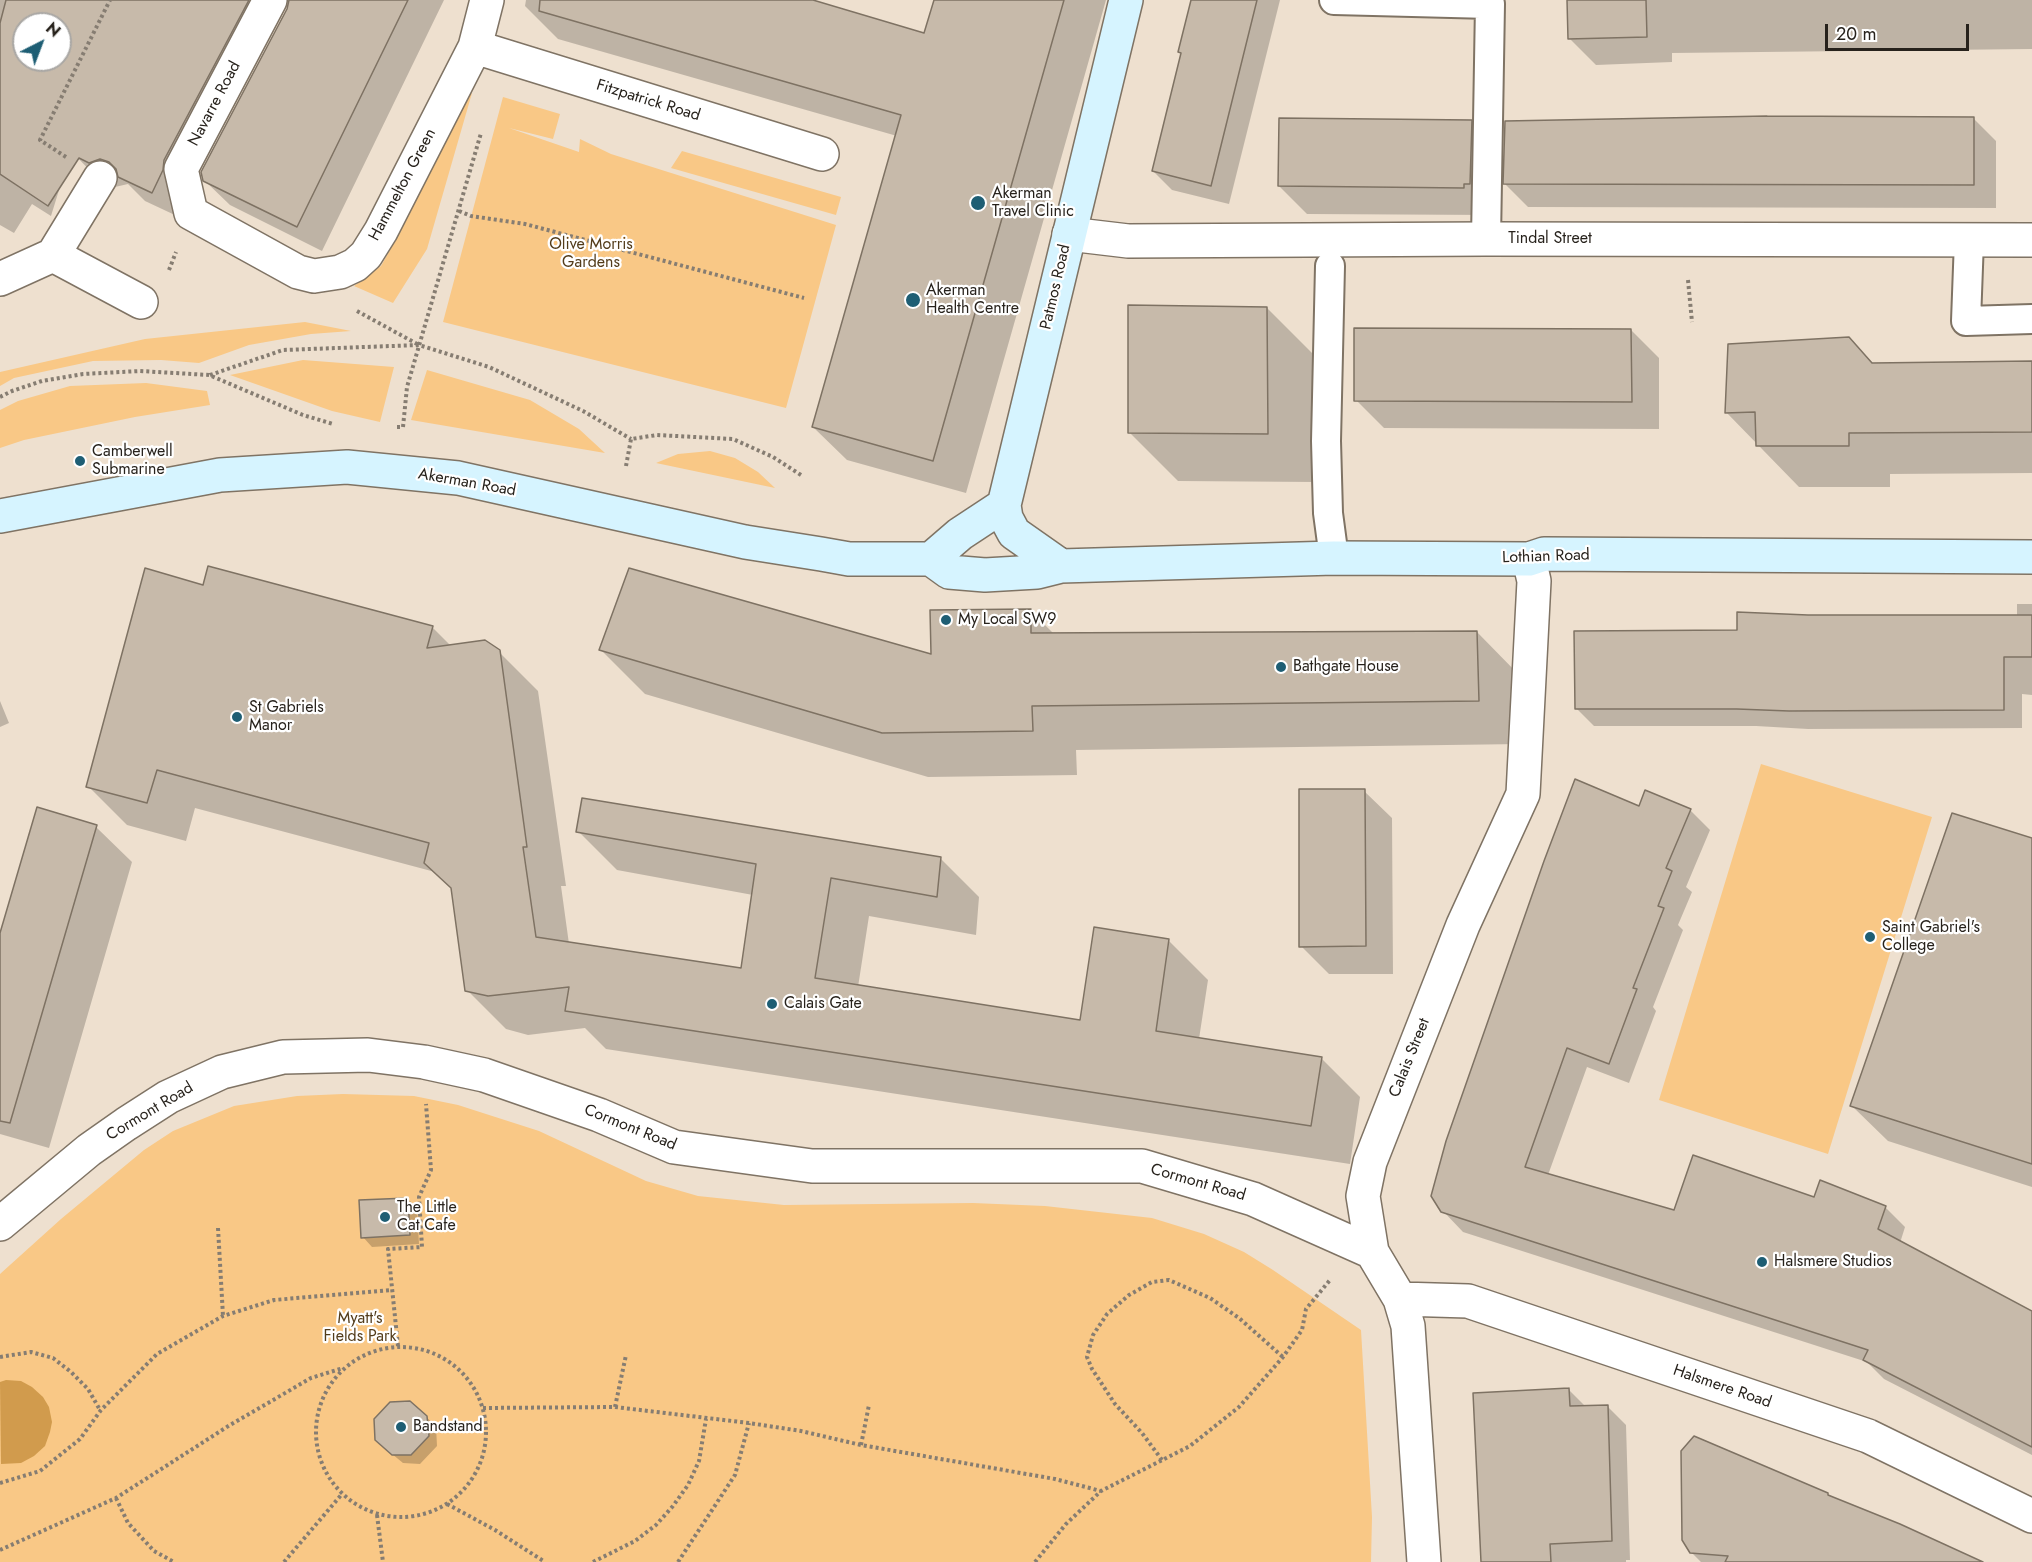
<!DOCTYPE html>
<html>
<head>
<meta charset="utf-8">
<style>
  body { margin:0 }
  #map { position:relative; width:2032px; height:1562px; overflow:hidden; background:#eee0cf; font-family:Jost,sans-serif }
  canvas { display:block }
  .north { position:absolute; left:12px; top:12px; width:60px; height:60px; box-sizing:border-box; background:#fff; border:2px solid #a9a7a4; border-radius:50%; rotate:42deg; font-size:16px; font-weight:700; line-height:24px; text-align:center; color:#27221c }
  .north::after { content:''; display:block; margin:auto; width:21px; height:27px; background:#1e5e74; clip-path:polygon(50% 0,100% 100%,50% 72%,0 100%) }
  .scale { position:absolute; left:1825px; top:24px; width:144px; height:27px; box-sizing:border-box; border:3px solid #27221c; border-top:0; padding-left:8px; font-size:18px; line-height:21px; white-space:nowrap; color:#27221c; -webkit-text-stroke:4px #fff; paint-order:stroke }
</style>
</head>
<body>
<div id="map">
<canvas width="2032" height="1562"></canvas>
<div class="north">N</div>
<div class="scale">20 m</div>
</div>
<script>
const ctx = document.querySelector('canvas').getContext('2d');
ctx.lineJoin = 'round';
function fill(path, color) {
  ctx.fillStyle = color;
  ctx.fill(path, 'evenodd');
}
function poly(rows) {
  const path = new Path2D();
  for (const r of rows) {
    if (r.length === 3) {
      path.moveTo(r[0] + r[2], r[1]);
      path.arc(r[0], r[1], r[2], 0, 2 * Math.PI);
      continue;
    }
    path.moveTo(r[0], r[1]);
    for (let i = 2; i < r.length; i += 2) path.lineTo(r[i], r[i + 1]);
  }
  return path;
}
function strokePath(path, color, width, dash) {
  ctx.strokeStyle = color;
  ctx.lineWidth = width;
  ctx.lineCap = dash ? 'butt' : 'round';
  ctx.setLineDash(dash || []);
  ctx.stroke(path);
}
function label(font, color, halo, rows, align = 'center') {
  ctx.font = font + ' Jost,sans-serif';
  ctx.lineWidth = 4.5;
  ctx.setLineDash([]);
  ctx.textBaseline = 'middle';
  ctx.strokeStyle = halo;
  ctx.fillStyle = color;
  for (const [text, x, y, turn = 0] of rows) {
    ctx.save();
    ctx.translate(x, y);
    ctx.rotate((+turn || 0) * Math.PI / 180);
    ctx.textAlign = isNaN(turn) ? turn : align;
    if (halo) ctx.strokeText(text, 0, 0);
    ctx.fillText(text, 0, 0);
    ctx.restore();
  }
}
fill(poly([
  [472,93,427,249,393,303,354,286,381,266,401,230,465,98],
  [503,97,560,114,553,139,509,128,579,152,580,139,611,154,836,225,786,408,443,322],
  [682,151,841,197,836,215,671,168],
  [305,322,351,331,311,334,249,345,199,363,161,360,93,361,14,378,0,386,0,372,145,339],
  [303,360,394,367,380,422,332,411,230,375],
  [427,370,530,400,579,429,605,453,411,420],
  [146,383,207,391,210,405,135,417,24,440,0,448,0,410,18,401,70,386],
  [710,451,735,458,758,472,775,488,656,463,678,454],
  [1761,764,1932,817,1828,1154,1659,1100],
  [343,1094,414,1096,458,1105,539,1131,646,1181,698,1196,784,1205,973,1203,1045,1206,1152,1218,1204,1234,1244,1252,1273,1270,1361,1330,1372,1517,1371,1562,0,1562,0,1274,61,1219,144,1150,173,1131,234,1106,297,1096]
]), '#f9c886');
fill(poly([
  [6,1380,21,1381,32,1387,43,1397,49,1407,52,1422,50,1432,45,1446,34,1456,21,1463,1,1464,0,1382]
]), '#d19b4d');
fill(poly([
  [0,0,109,0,109,28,51,216,32,204,14,233,0,225],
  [24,24,60,24,60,60,24,60],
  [154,0,444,0,322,251,230,205,204,180,290,4,278,16,189,186,177,216,145,201,128,184,115,187,99,180,75,155],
  [526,0,807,0,926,35,936,0,1106,0,966,493,847,460,813,427,897,136,558,39,525,6],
  [1193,0,1280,0,1229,204,1172,190,1153,171,1182,55,1179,52],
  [1568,0,2032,0,2032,49,1672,53,1672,62,1596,65,1570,39],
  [1973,118,1996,141,1996,208,1528,207,1505,184],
  [1471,122,1499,150,1491,215,1307,214,1279,186],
  [1267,308,1315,356,1315,482,1178,481,1129,432],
  [1631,330,1659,358,1659,429,1384,428,1356,400],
  [1848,338,1874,364,2032,363,2032,473,1890,474,1890,487,1799,487,1726,412],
  [204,587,432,627,452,647,499,652,538,691,566,886,561,886,569,944,742,970,753,895,617,870,578,831,940,858,979,897,976,935,869,916,858,987,1081,1021,1169,941,1208,980,1199,1039,1321,1058,1360,1097,1350,1164,606,1049,585,1028,528,1035,506,1029,467,990,453,890,435,872,195,808,186,841,127,825,88,786],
  [2017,604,2032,604,2032,695,2022,694,2022,728,1808,729,1756,726,1594,726,1576,708,1738,632,1808,616,2017,617],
  [1030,610,1055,635,1477,632,1521,677,1522,744,1076,750,1077,775,928,777,645,694,601,650,932,656],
  [0,701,9,723,0,727],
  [1364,791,1392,818,1393,974,1329,974,1301,946],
  [1640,808,1690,810,1710,830,1686,887,1692,892,1678,925,1683,930,1653,1007,1656,1011,1629,1083,1587,1067,1548,1175,1675,1212,1815,1198,1885,1207,1905,1227,1900,1243,2032,1312,2032,1455,1884,1379,1867,1362,1463,1232,1443,1211],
  [96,827,132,862,49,1148,0,1134,0,939],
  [2032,840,2032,1187,1888,1141,1852,1106],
  [408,1199,417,1208,419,1244,372,1247,363,1237],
  [1568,1389,1586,1407,1607,1406,1626,1425,1630,1560,1626,1560,1626,1562,1483,1562],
  [426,1417,436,1426,437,1446,420,1464,403,1463,386,1449],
  [1691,1552,1975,1562,1701,1562]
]), '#0003');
const building = poly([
  [6,0,249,0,164,160,163,170,152,193,118,177,116,169,109,162,100,159,89,163,79,158,48,206,0,174,0,23,6,0],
  [24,24,60,24,60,60,24,60,24,24],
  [289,0,408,0,297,227,203,181,201,172,287,9,289,0],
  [540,0,813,0,924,33,934,0,1064,0,933,461,812,427,901,115,539,11,540,0],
  [1191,0,1257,0,1211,186,1152,171,1181,53,1178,52,1191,0],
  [1567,0,1646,0,1647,37,1568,39,1567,0],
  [1767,116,1974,117,1974,185,1503,184,1505,121,1767,116],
  [1279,118,1472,120,1470,184,1464,184,1464,188,1278,186,1279,118],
  [1128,305,1267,307,1268,434,1128,433,1128,305],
  [1354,328,1631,329,1632,402,1354,401,1354,328],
  [1849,337,1872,363,2032,361,2032,432,1849,433,1849,446,1756,446,1755,412,1725,413,1728,344,1849,337],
  [208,566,433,626,427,648,485,640,500,650,527,847,523,847,536,937,741,968,756,864,576,832,582,798,941,857,937,897,831,878,815,978,1080,1020,1094,927,1169,939,1156,1031,1322,1057,1311,1126,565,1011,569,987,488,996,465,991,451,888,424,863,429,843,157,770,147,803,86,787,145,568,203,585,208,566],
  [629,568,931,654,930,610,1031,609,1031,633,1477,631,1479,701,1032,706,1033,731,882,733,599,650,629,568],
  [1737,612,1808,615,2032,615,2032,657,2004,657,2004,710,1789,711,1737,709,1575,709,1574,631,1737,630,1737,612],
  [1575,779,1639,806,1645,790,1691,809,1666,868,1672,871,1658,906,1664,908,1633,988,1637,989,1609,1064,1567,1048,1525,1167,1674,1210,1693,1155,1814,1197,1820,1180,1886,1206,1878,1229,2032,1311,2032,1447,1863,1360,1868,1350,1441,1212,1431,1196,1446,1141,1544,861,1575,779],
  [1299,789,1365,789,1366,946,1299,947,1299,789],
  [37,807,97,825,10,1123,0,1121,0,933,37,807],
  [1952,813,2032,838,2032,1164,1850,1106,1952,813],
  [408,1198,410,1235,361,1238,359,1200,408,1198],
  [1569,1388,1570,1406,1608,1405,1612,1541,1550,1544,1551,1562,1481,1562,1473,1393,1569,1388],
  [410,1401,427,1416,429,1436,411,1455,392,1455,375,1440,374,1419,390,1402,410,1401],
  [1694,1436,1828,1493,1828,1495,1900,1524,1983,1562,1725,1562,1728,1556,1690,1553,1682,1540,1681,1451,1694,1436]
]);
fill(building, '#c7baaa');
strokePath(building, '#7e7263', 1.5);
const lane = poly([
  [1334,0,1490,4,1486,239],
  [1969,240,1966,321,2032,319],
  [1330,266,1326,441,1328,513,1334,558]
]);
const street = poly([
  [270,0,181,169,191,213,298,272,314,276,340,272,355,265,366,255,381,231,475,47,487,0],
  [475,47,822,154],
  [1069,234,1128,241,1486,239,2032,240],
  [53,255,141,302],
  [0,279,53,255,100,178],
  [0,1224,89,1150,126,1124,168,1097,222,1072,283,1057,368,1055,424,1062,484,1075,599,1115,674,1147,812,1166,1142,1166,1253,1199,1372,1252],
  [1400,1299,1468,1301,1868,1436,2032,1516],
  [1424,1562,1408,1326,1400,1299,1372,1252,1363,1196,1370,1162,1463,925,1523,794,1534,581,1529,559]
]);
const secondary = poly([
  [0,516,220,475,347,467,458,478,745,542,821,554,849,559,931,559],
  [931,559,949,572,985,575,1037,572,1061,566,1334,558,1529,559,1544,554,2032,557],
  [931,559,960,534,1004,505],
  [1061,566,1014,533,1006,518,1004,505,1126,0]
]);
strokePath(lane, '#7f7364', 32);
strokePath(street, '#7f7364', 36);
strokePath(secondary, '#7f7364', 36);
strokePath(poly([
  [66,157,40,140,110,0],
  [459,211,471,216,525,224,804,298],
  [169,270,176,252],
  [1688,280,1692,322],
  [357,311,419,345],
  [210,375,283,350,419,345,489,367,583,411,631,439],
  [0,397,12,391,42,381,83,374,140,371,209,375,303,415,333,424],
  [397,427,403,427,407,387,481,133],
  [626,466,631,439,657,435,733,439,773,457,801,475],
  [218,1228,223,1316],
  [398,1346,388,1249,422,1247,419,1197,431,1170,426,1104],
  [401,1432,85],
  [0,1357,31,1352,53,1358,71,1372,88,1389,100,1410],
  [615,1407,626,1355],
  [483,1408,615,1407,749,1423,801,1431,861,1445,1055,1479,1101,1491],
  [861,1445,869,1405],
  [1162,1460,1142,1433,1115,1404,1092,1369,1087,1357,1093,1335,1107,1314,1129,1295,1152,1282,1169,1280,1210,1298,1239,1318,1283,1357],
  [0,1483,40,1471,80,1439,101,1410,157,1354,223,1316,274,1300,392,1290],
  [116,1498,128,1523,154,1551,174,1562],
  [447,1504,495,1530,545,1562],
  [377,1515,383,1562],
  [0,1550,116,1498,230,1425,311,1378,343,1368],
  [284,1562,342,1494],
  [593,1562,635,1541,656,1525,673,1506,688,1485,699,1461,706,1419],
  [678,1562,735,1475,749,1423],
  [1035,1562,1066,1524,1101,1491,1190,1446,1239,1407,1283,1357,1302,1330,1306,1309,1330,1280]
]), '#867d72', 4, [3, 3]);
strokePath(lane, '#fff', 28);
strokePath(street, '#fff', 33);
strokePath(secondary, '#d6f4ff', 33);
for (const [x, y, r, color] of [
  [978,203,8,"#1e5e74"],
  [913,300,8,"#1e5e74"],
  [80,461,6,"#1e5e74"],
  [946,620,6,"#1e5e74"],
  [1281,667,6,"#1e5e74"],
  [237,717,6,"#1e5e74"],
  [1870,937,6,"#1e5e74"],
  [772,1004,6,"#1e5e74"],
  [385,1217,6,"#1e5e74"],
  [1762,1262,6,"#1e5e74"],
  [401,1427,6,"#1e5e74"]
]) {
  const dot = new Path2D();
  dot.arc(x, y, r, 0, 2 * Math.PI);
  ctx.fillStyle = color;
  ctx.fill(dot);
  strokePath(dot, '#fff', 2);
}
label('16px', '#27221c', '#fff', [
  ["Fitzpatrick Road",648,101,17],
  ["Navarre Road",215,104,-62],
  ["Hammelton Green",403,185,-62],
  ["Tindal Street",1550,239],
  ["Patmos Road",1056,287,-77],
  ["Akerman Road",467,483,10],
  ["Lothian Road",1546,557,-2],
  ["Calais Street",1410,1058,-68],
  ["Cormont Road",150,1112,-31],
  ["Cormont Road",630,1128,22],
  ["Cormont Road",1198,1183,16],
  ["Halsmere Road",1722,1387,19]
]);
label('16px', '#27221c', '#fff', [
  ["Akerman",992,194],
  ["Travel Clinic",992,212],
  ["Akerman",926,291],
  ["Health Centre",926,309],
  ["Camberwell",92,452],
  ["Submarine",92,470],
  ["My Local SW9",958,620],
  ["Bathgate House",1293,667],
  ["St Gabriels",249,708],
  ["Manor",249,726],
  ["Saint Gabriel's",1882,928],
  ["College",1882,946],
  ["Calais Gate",784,1004],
  ["The Little",397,1208],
  ["Cat Cafe",397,1226],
  ["Halsmere Studios",1774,1262],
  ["Bandstand",413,1427]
], 'left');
label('16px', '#533c1a', '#fff', [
  ["Olive Morris",591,245],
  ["Gardens",591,263],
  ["Myatt's",360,1319],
  ["Fields Park",360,1337]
]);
</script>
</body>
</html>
